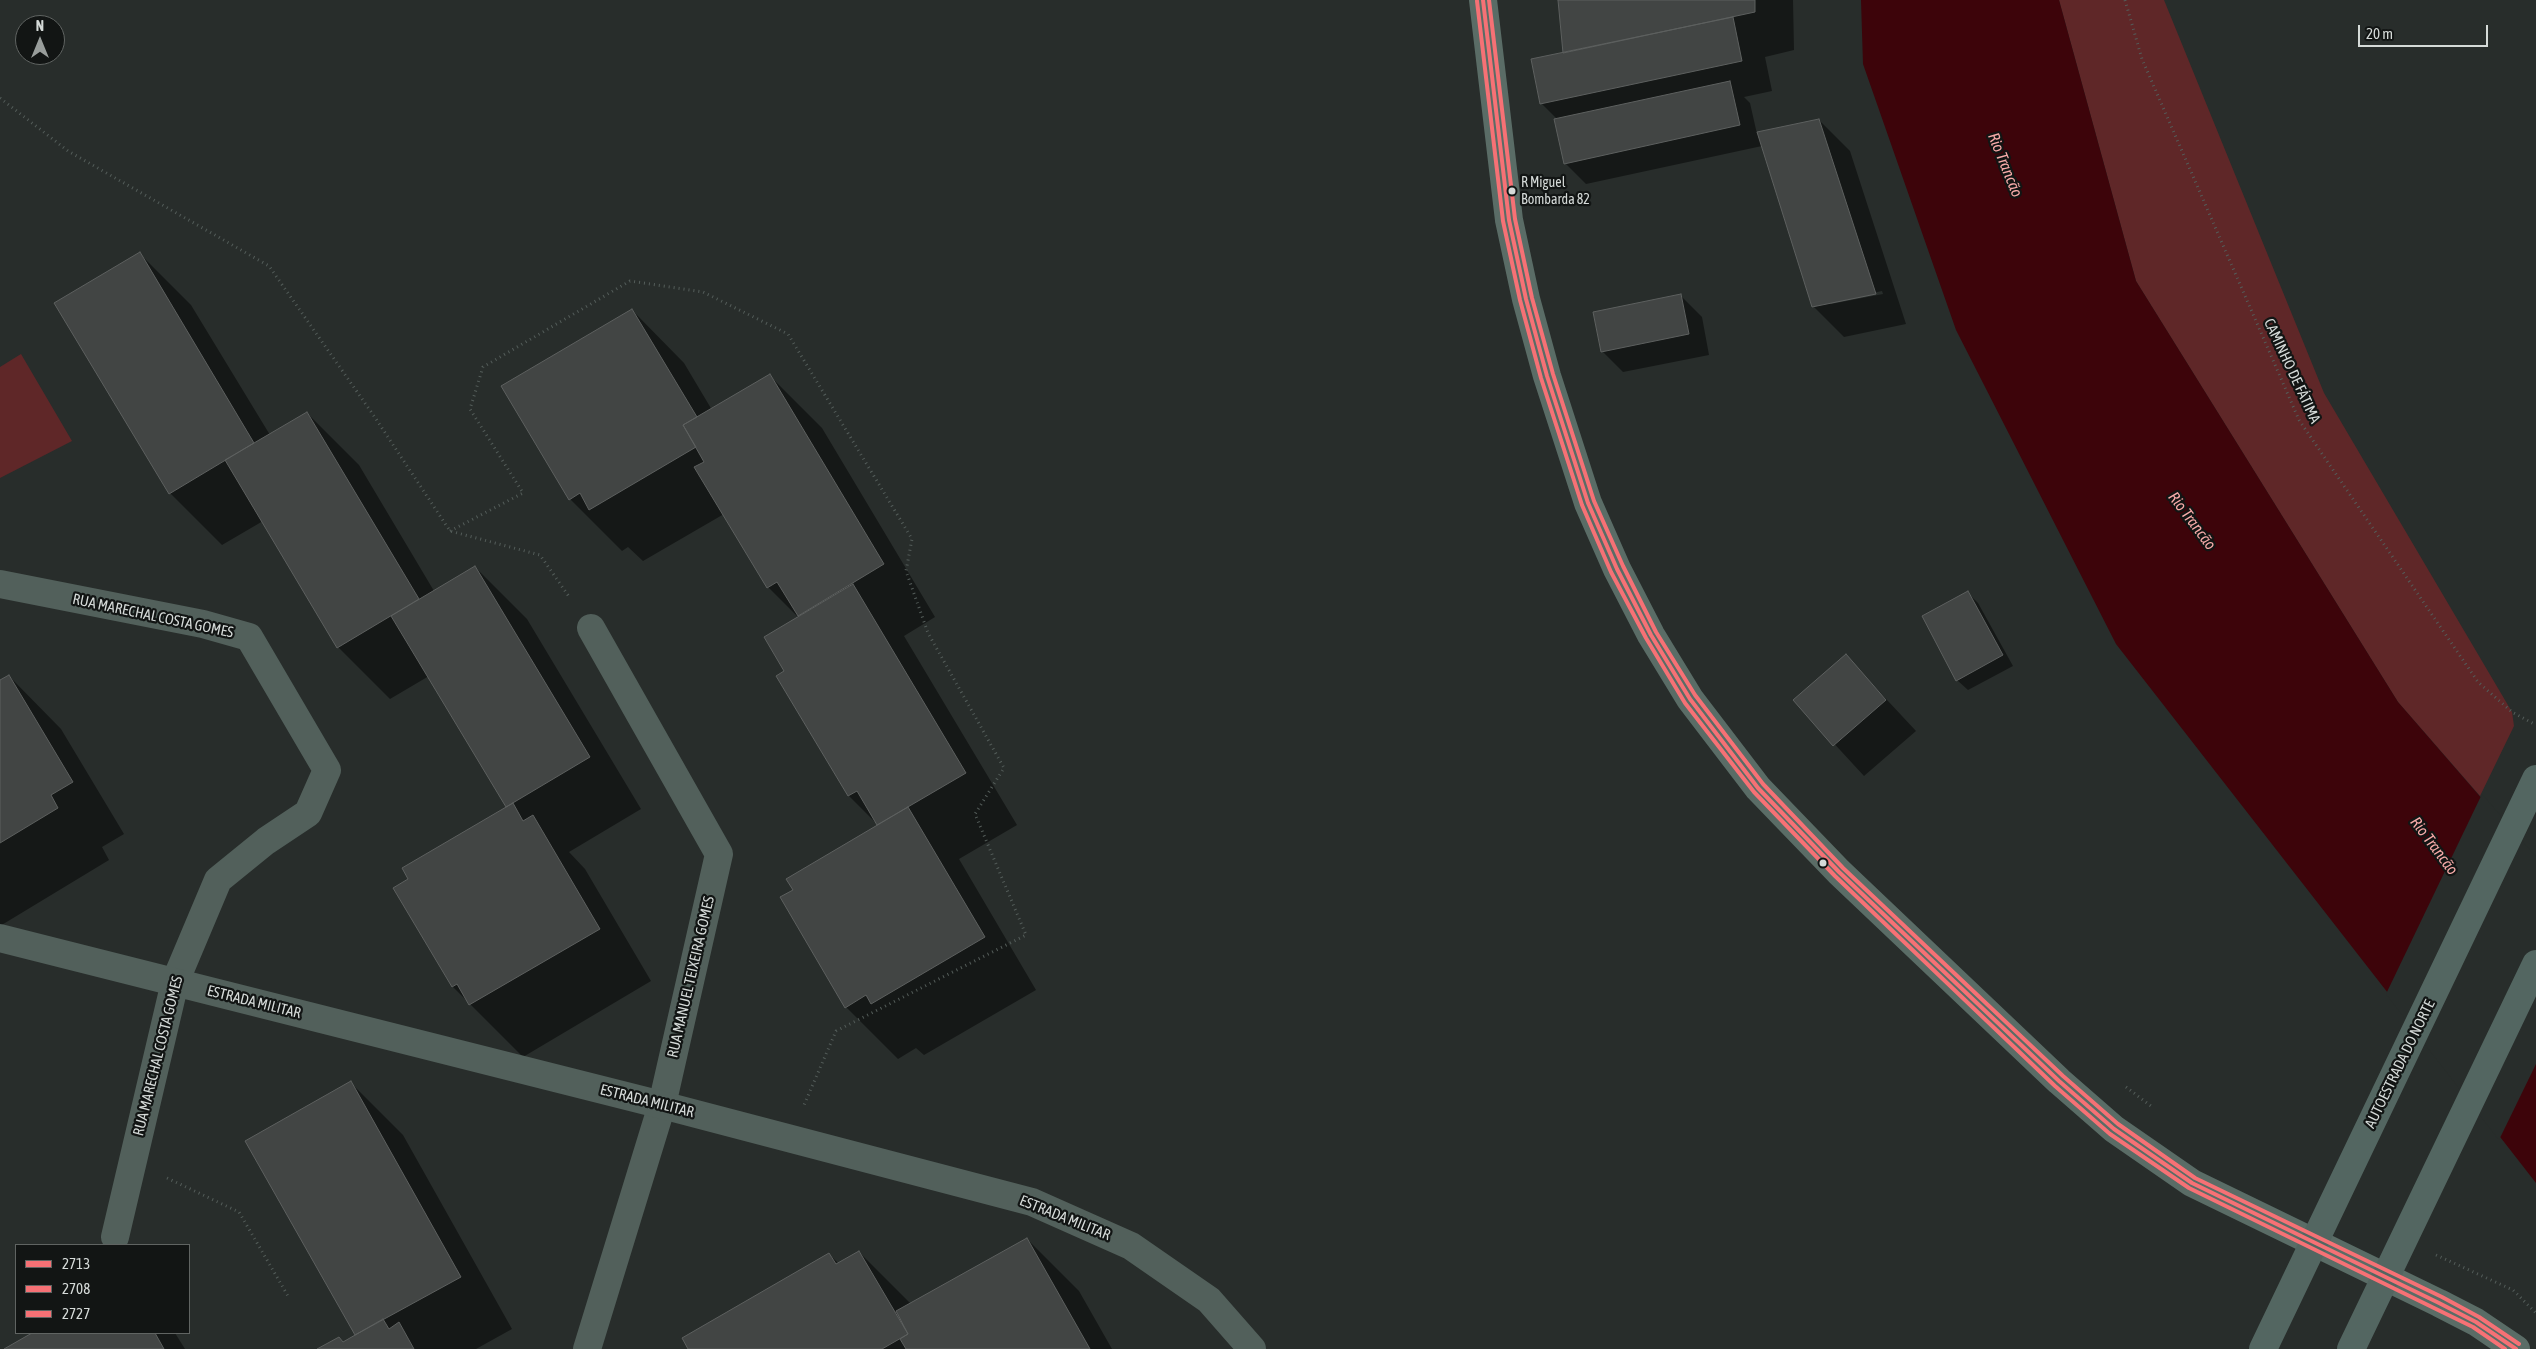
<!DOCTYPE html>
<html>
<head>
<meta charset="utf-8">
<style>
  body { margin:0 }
  #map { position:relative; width:2536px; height:1349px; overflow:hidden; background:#282d2b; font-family:"Asap Condensed",sans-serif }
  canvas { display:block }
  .legend { position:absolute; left:15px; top:1244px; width:175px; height:90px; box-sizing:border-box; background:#121514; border:1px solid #606462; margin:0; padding:6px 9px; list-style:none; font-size:15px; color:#d5dad8 }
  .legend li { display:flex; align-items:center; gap:10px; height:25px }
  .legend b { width:25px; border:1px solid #606462 }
  .north { position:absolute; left:15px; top:15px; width:50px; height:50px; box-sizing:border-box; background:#121514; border:1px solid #606462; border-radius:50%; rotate:0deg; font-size:14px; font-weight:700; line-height:20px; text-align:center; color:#d5dad8 }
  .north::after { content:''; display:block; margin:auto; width:18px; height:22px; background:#989d9b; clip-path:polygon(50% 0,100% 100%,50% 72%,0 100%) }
  .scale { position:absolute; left:2358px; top:25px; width:130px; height:22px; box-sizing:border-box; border:2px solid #d5dad8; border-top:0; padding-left:6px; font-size:15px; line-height:18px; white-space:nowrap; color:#d5dad8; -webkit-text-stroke:4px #121514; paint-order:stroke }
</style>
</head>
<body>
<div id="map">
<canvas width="2536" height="1349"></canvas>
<ul class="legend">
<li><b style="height:6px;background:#f67175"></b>2713</li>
<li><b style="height:6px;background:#f67175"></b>2708</li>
<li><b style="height:6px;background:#f67175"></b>2727</li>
</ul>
<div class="north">N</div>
<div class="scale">20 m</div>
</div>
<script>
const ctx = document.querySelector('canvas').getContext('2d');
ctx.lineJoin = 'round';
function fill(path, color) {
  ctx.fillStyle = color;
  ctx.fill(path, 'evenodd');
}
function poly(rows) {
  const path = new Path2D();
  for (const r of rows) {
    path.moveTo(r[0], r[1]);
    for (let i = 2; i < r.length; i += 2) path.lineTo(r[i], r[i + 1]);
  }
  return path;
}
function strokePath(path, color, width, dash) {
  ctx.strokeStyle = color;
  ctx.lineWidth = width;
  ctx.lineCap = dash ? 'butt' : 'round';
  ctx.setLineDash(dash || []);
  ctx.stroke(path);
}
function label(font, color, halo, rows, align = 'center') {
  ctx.font = font + ' "Asap Condensed",sans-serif';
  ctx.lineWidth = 4.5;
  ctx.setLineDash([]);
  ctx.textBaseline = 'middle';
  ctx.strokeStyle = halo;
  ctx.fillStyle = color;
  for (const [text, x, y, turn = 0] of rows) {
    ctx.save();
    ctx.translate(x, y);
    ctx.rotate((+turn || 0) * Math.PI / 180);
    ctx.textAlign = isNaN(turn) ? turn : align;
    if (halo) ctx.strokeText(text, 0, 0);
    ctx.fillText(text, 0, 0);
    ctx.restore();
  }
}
fill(poly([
  [2059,0,2164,0,2324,393,2512,712,2514,726,2480,796,2398,702,2136,281],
  [21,354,72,441,0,478,0,367]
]), '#5f2728');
fill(poly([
  [1861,0,2059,0,2136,281,2398,702,2536,861,2536,1183,2116,644,1956,330,1863,64]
]), '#3d040a');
fill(poly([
  [2482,794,2536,857,2536,1064,2499,1140,2386,994]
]), '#282d2b');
fill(poly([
  [1559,0,1793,0,1794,50,1765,57,1772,91,1744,97,1750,103,1757,134,1819,120,1850,151,1906,324,1844,337,1813,306,1762,146,1586,184,1565,163,1558,120,1541,103,1564,54],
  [1882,291,1883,294,1831,304,1831,302],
  [139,253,191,305,270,435,307,413,359,465,434,591,475,567,527,619,641,809,569,852,585,869,651,981,523,1057,453,987,394,888,410,879,508,807,429,676,390,699,338,647,263,521,222,545,170,493],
  [1681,296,1702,317,1709,355,1623,372,1602,351],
  [632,310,684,363,712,410,770,376,822,428,935,617,904,636,1017,825,959,859,1036,990,924,1055,916,1048,898,1059,846,1007,794,890,879,826,849,796,777,676,786,672,798,617,768,587,724,514,643,561,628,547,622,551,570,499],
  [1968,593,1978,603,2013,666,1968,690,1957,680],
  [1846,656,1916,731,1864,776,1794,700],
  [9,676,61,729,124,834,102,847,109,860,0,926,0,682],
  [351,1083,403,1135,512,1329,476,1349,320,1349,344,1343,357,1336,247,1141],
  [1027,1239,1079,1291,1112,1349,690,1349,829,1254,839,1264,859,1252,911,1304],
  [35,1333,175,1333,185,1349,6,1349]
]), '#0007');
const building = poly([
  [1558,0,1755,0,1755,12,1563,53,1558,0],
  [1733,17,1742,61,1540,104,1531,59,1733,17],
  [1730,81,1740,125,1564,164,1554,119,1730,81],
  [1819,119,1876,294,1812,307,1757,132,1819,119],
  [140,252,254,443,169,494,54,303,140,252],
  [1681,294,1689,334,1601,352,1593,312,1681,294],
  [632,309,697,417,683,425,696,447,589,510,580,493,569,500,501,386,632,309],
  [770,374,884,564,798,616,777,582,767,588,694,467,704,462,683,425,770,374],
  [307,412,419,599,337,648,225,460,307,412],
  [475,566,590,757,506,807,391,616,475,566],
  [853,584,966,773,877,825,857,791,848,796,776,676,784,671,764,637,853,584],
  [1968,591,2003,655,1956,681,1922,616,1968,591],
  [1846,654,1886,700,1833,746,1793,700,1846,654],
  [9,675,73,782,51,795,58,808,0,843,0,680,9,675],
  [513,803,523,821,533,815,600,929,469,1005,457,984,452,987,393,888,408,879,402,868,513,803],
  [908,807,985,937,871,1004,866,995,845,1008,780,897,793,890,786,879,908,807],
  [351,1081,461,1277,355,1335,245,1141,351,1081],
  [1027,1238,1090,1349,906,1349,900,1339,908,1334,896,1311,1027,1238],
  [859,1251,908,1334,882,1349,688,1349,682,1338,829,1253,836,1264,859,1251],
  [383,1319,389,1329,399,1322,414,1349,317,1349,339,1337,343,1342,383,1319],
  [32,1333,155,1333,164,1349,4,1349,32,1333]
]);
fill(building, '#424544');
strokePath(building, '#5d605f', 1);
strokePath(poly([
  [2125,0,2142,59,2299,420,2478,682,2512,712,2536,725],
  [0,98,68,151,269,266,374,416,450,531,540,555,570,598],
  [450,531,523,493,470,409,483,367,630,281,703,292,788,334,912,539,906,571,928,633,1004,768,975,814,1026,935,836,1031,804,1105],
  [2126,1087,2151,1106],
  [167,1178,239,1212,288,1296],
  [2436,1255,2513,1290,2536,1313]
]), '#545d5a', 3, [1, 4]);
strokePath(poly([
  [0,584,203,624,249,637,327,770,308,813,266,841,218,880,175,982,115,1237],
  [587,1349,662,1105,719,854,591,628]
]), '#52605b', 28);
strokePath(poly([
  [0,938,662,1105,1032,1202,1131,1246,1209,1300,1252,1349]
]), '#52605b', 28);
strokePath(poly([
  [1483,0,1509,220,1526,299,1547,376,1588,503,1617,569,1651,635,1690,699,1758,788,1839,872,2059,1081,2114,1129,2192,1183,2439,1303,2476,1322,2516,1349]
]), '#5a6c66', 28);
strokePath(poly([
  [2263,1349,2536,779],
  [2351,1349,2536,964]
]), '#536661', 28);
strokePath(poly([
  [1483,0,1509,220,1526,299,1547,376,1588,503,1617,569,1651,635,1690,699,1758,788,1839,872,2059,1081,2114,1129,2192,1183,2439,1303,2476,1322,2516,1349]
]), '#f67175', 4);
strokePath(poly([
  [1477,1,1503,221,1520,300,1541,378,1582,505,1611,572,1646,638,1685,703,1754,792,1835,876,2055,1086,2110,1134,2189,1188,2436,1309,2473,1327,2505,1349]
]), '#f67175', 4);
strokePath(poly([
  [1489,0,1515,219,1532,298,1553,374,1594,501,1623,566,1656,632,1695,695,1763,784,1843,868,2063,1076,2118,1124,2195,1178,2442,1297,2479,1317,2519,1344]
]), '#f67175', 4);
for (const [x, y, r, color] of [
  [1512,191,4.5,"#d5dad8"],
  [1823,863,4.5,"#d5dad8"]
]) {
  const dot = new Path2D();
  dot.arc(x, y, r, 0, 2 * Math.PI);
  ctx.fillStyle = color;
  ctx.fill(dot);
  strokePath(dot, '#121514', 2);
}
label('14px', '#d5dad8', '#121514', [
  ["R Miguel",1521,183],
  ["Bombarda 82",1521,200]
], 'left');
label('15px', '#d5dad8', '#121514', [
  ["CAMINHO DE FÁTIMA",2292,371,65],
  ["RUA MARECHAL COSTA GOMES",153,616,12],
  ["RUA MANUEL TEIXEIRA GOMES",691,977,-77],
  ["ESTRADA MILITAR",254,1002,14],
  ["RUA MARECHAL COSTA GOMES",158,1056,-76],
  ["AUTOESTRADA DO NORTE",2400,1064,-64],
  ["ESTRADA MILITAR",647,1101,14],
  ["ESTRADA MILITAR",1065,1218,22]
]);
label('italic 16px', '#f7aba9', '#121514', [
  ["Rio Trancão",2005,165,68],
  ["Rio Trancão",2192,521,53],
  ["Rio Trancão",2434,846,53]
]);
</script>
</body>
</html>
